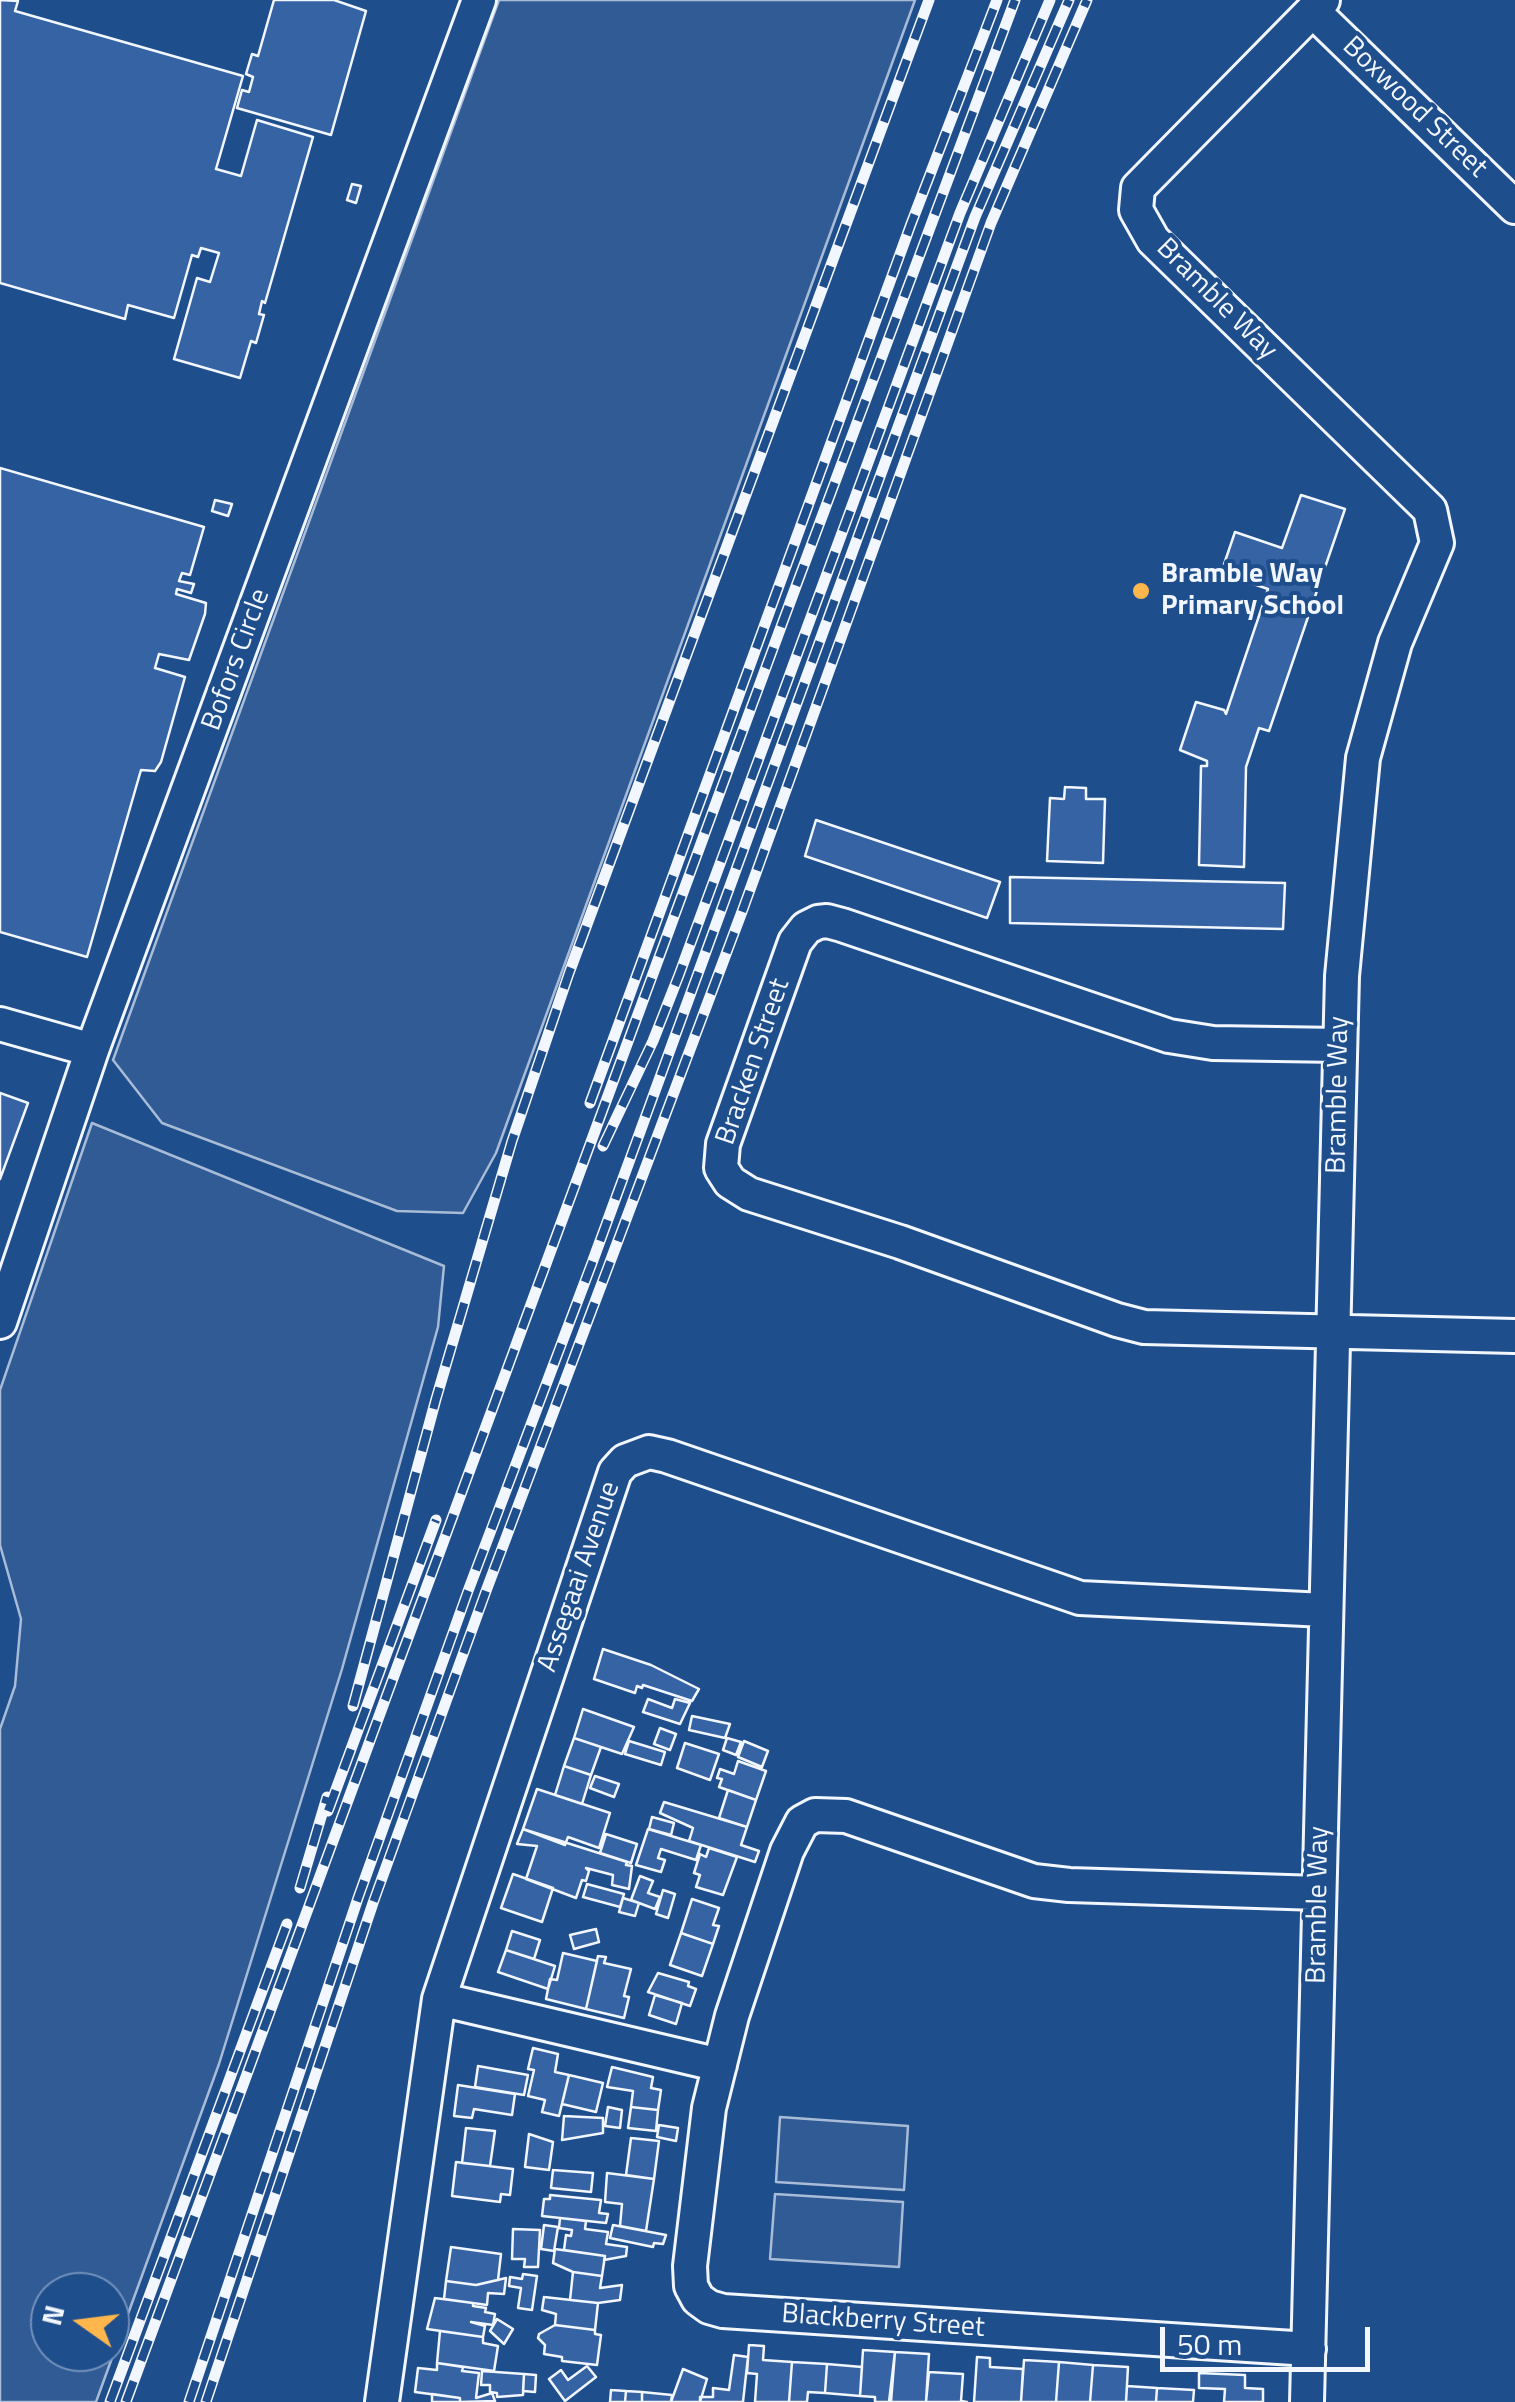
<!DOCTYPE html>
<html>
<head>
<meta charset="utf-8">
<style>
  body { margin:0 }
  #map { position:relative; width:1515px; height:2402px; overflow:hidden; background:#1f4e8c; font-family:"Titillium Web",sans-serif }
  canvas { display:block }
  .north { position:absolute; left:30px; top:2272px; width:100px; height:100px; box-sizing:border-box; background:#1f4e8c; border:2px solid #7391ba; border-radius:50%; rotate:284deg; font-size:28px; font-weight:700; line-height:40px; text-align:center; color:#f2f6ff }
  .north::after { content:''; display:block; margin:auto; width:35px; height:45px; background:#ffb74d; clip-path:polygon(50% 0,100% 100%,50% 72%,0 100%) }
  .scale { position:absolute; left:1160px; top:2327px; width:210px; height:45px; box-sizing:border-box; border:5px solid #f2f6ff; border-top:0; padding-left:12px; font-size:30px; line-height:35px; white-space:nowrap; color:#f2f6ff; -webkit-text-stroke:8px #1f4e8c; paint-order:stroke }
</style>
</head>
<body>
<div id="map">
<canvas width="1515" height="2402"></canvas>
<div class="north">N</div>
<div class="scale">50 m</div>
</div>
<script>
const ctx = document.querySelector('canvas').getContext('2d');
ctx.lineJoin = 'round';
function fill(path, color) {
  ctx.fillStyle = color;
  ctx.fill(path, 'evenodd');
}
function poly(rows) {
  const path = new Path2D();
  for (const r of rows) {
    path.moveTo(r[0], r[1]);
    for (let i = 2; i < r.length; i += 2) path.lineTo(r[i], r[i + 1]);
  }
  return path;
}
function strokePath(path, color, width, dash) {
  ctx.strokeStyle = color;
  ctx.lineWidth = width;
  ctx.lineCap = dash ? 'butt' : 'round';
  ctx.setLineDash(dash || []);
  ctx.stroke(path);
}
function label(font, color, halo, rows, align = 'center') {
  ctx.font = font + ' "Titillium Web",sans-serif';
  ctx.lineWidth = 8;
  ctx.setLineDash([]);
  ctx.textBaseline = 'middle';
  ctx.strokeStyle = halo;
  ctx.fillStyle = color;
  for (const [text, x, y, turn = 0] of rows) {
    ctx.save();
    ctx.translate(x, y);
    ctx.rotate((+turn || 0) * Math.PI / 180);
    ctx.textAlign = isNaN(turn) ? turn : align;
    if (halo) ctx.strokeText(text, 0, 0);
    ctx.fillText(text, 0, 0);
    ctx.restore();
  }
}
const built = poly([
  [499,0,915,0,496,1153,463,1213,397,1211,162,1123,113,1060,499,0],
  [92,1123,444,1266,438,1327,342,1669,219,2064,96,2402,0,2402,0,1729,15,1686,21,1619,0,1545,0,1390,92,1123],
  [50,2292,110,2292,110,2352,50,2352,50,2292],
  [780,2117,908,2126,904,2190,776,2182,780,2117],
  [775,2194,903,2202,899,2267,770,2259,775,2194]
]);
fill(built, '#305b95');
strokePath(built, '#a8bbd7', 2.5);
const building = poly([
  [0,0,18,1,15,11,243,76,216,169,241,176,257,120,313,137,265,303,262,301,259,314,264,315,256,343,251,341,240,378,174,359,197,278,210,282,219,253,201,248,198,257,192,255,174,318,128,305,125,319,0,283,0,0],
  [274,0,334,0,366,11,331,135,237,108,242,90,249,92,253,77,246,74,252,54,258,56,274,0],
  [352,184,361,186,356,203,347,200,352,184],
  [0,468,204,527,190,575,182,573,179,581,194,584,191,593,177,589,176,594,206,603,205,614,189,660,159,654,155,668,185,677,161,762,155,771,141,770,87,957,0,932,0,468],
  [1301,495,1345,509,1269,731,1259,728,1246,767,1244,867,1199,865,1201,766,1207,766,1207,761,1180,750,1196,702,1224,710,1226,714,1268,589,1221,573,1235,532,1282,548,1301,495],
  [215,500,232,504,228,516,212,511,215,500],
  [1065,787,1086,788,1086,799,1105,799,1103,863,1047,861,1050,798,1064,799,1065,787],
  [816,820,1000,882,987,918,805,856,816,820],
  [1010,877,1285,883,1283,929,1010,923,1010,877],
  [0,1093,28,1103,0,1179,0,1093],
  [603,1649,651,1665,699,1689,692,1701,643,1685,642,1688,637,1686,635,1693,594,1679,603,1649],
  [648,1699,672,1708,675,1699,690,1703,680,1724,643,1712,648,1699],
  [583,1709,634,1727,622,1754,574,1738,583,1709],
  [692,1716,730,1724,725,1738,689,1730,692,1716],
  [660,1728,676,1734,670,1750,654,1744,660,1728],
  [574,1738,601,1747,591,1775,564,1766,574,1738],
  [727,1738,741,1742,736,1755,723,1750,727,1738],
  [629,1741,665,1752,661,1765,625,1754,629,1741],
  [744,1741,768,1751,762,1767,738,1757,744,1741],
  [685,1743,719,1754,710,1780,677,1768,685,1743],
  [738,1761,766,1771,756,1800,719,1787,722,1779,717,1778,720,1769,734,1774,738,1761],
  [564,1766,591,1775,582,1804,555,1795,564,1766],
  [595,1776,619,1784,614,1797,590,1788,595,1776],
  [537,1789,610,1813,599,1848,568,1837,565,1845,523,1829,537,1789],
  [728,1790,756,1800,747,1827,719,1818,728,1790],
  [664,1802,747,1827,741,1845,759,1851,755,1862,689,1841,693,1828,660,1813,664,1802],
  [652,1817,674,1823,671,1835,649,1829,652,1817],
  [523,1829,627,1862,626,1865,632,1866,629,1889,612,1885,613,1875,586,1868,589,1871,586,1881,582,1880,576,1898,526,1879,537,1846,517,1844,523,1829],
  [648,1829,701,1845,696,1860,661,1849,658,1858,665,1860,661,1872,636,1865,648,1829],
  [606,1834,637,1844,631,1863,600,1853,606,1834],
  [709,1848,737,1857,723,1895,696,1887,700,1875,694,1873,700,1854,706,1857,709,1848],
  [513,1874,553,1888,542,1922,501,1908,513,1874],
  [640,1876,653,1881,648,1893,660,1897,655,1909,631,1900,640,1876],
  [587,1884,624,1894,620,1907,583,1897,587,1884],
  [663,1890,675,1894,668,1918,656,1914,663,1890],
  [623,1898,639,1903,635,1916,619,1912,623,1898],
  [692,1899,719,1908,713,1925,719,1926,713,1944,681,1933,692,1899],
  [596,1929,599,1942,574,1949,570,1935,596,1929],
  [512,1931,540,1940,534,1959,506,1950,512,1931],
  [681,1933,713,1944,702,1976,670,1965,681,1933],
  [506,1950,555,1966,548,1989,498,1972,506,1950],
  [563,1953,597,1961,586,2009,546,1999,550,1979,557,1980,563,1953],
  [598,1956,606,1957,604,1963,631,1969,624,1996,629,1997,624,2018,586,2009,598,1956],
  [658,1973,689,1982,688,1986,696,1989,690,2006,648,1992,658,1973],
  [655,1995,682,2003,676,2024,649,2015,655,1995],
  [533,2048,558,2054,555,2072,569,2075,559,2116,542,2112,545,2100,528,2096,534,2070,528,2069,533,2048],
  [478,2066,528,2075,524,2095,475,2087,478,2066],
  [612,2067,653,2077,651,2088,661,2090,658,2110,631,2107,633,2091,607,2087,612,2067],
  [569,2075,603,2083,596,2112,562,2104,569,2075],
  [458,2085,515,2094,512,2115,474,2109,472,2118,454,2116,458,2085],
  [608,2107,622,2110,620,2128,605,2126,608,2107],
  [631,2107,658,2110,656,2131,628,2128,631,2107],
  [564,2116,603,2118,603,2133,562,2140,564,2116],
  [659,2125,678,2128,676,2141,657,2137,659,2125],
  [466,2128,495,2131,490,2166,462,2163,466,2128],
  [529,2134,553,2142,549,2170,525,2167,529,2134],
  [631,2138,659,2141,654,2179,626,2175,631,2138],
  [456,2162,513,2169,510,2195,501,2194,500,2202,452,2196,456,2162],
  [553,2170,593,2173,591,2192,551,2188,553,2170],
  [607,2173,654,2179,646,2231,620,2226,622,2204,605,2202,607,2173],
  [550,2195,601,2200,599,2213,608,2214,606,2223,542,2216,544,2199,550,2199,550,2195],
  [560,2218,586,2221,585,2229,608,2232,606,2244,627,2247,626,2256,604,2260,605,2256,564,2250,566,2235,571,2236,572,2230,559,2228,560,2218],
  [544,2225,558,2227,554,2251,541,2249,544,2225],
  [613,2225,666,2235,663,2244,654,2243,653,2247,610,2238,613,2225],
  [513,2229,540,2230,538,2267,524,2267,525,2259,512,2259,513,2229],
  [451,2247,501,2254,498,2280,476,2285,446,2281,451,2247],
  [555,2249,605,2256,602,2276,573,2272,553,2263,555,2249],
  [573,2272,602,2276,600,2288,622,2285,620,2300,598,2303,570,2300,573,2272],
  [523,2274,537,2276,532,2310,518,2308,521,2288,509,2286,510,2277,522,2279,523,2274],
  [506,2278,504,2294,488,2293,487,2305,444,2299,446,2281,476,2285,506,2278],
  [544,2297,598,2303,595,2330,555,2325,556,2314,542,2310,544,2297],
  [435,2298,473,2303,473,2306,486,2308,485,2312,495,2314,493,2325,471,2322,485,2326,483,2337,427,2329,435,2298],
  [497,2319,513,2329,504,2344,490,2331,497,2319],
  [555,2325,595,2330,595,2334,601,2335,597,2365,562,2361,562,2357,544,2354,545,2345,538,2338,539,2334,555,2325],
  [440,2331,483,2337,483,2343,498,2346,494,2371,437,2363,440,2331],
  [749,2345,764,2346,763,2360,792,2362,789,2402,755,2402,757,2374,747,2373,749,2345],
  [863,2350,895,2352,889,2402,875,2402,875,2397,860,2396,863,2350],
  [895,2352,929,2354,926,2402,891,2402,895,2352],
  [734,2355,748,2357,743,2402,700,2402,700,2397,713,2397,713,2388,729,2390,734,2355],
  [977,2357,990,2358,990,2367,1023,2369,1021,2402,974,2402,977,2357],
  [1024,2360,1059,2362,1056,2402,1021,2402,1024,2360],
  [792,2362,827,2364,825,2393,808,2392,807,2402,789,2402,792,2362],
  [1059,2362,1093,2365,1090,2402,1056,2402,1059,2362],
  [437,2363,463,2367,462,2371,479,2373,476,2398,492,2393,495,2401,460,2402,460,2398,415,2392,418,2368,437,2370,437,2363],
  [827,2364,862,2367,860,2396,825,2393,827,2364],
  [1093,2365,1128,2367,1126,2402,1090,2402,1093,2365],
  [587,2366,596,2377,565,2401,549,2379,561,2370,568,2380,587,2366],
  [683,2369,707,2379,700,2402,671,2402,683,2369],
  [482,2371,524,2374,523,2395,497,2397,497,2393,490,2392,490,2385,481,2385,482,2371],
  [929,2372,963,2374,961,2401,967,2402,926,2402,929,2372],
  [1199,2373,1245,2375,1245,2388,1263,2389,1263,2402,1224,2402,1225,2389,1199,2388,1199,2373],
  [524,2374,536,2375,535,2392,523,2391,524,2374],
  [1127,2386,1157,2388,1156,2402,1126,2402,1127,2386],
  [1157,2388,1194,2390,1193,2402,1156,2402,1157,2388],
  [611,2390,626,2391,625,2402,610,2402,611,2390],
  [626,2391,642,2392,642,2402,625,2402,626,2391],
  [642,2392,672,2395,671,2402,642,2402,642,2392],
  [432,2394,460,2398,460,2402,432,2402,432,2394]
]);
fill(building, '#3563a3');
strokePath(building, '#f2f6ff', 2.5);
const minor = poly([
  [1313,11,1515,207],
  [0,1024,92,1050],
  [1340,1045,1213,1043,1169,1036,842,925,827,921,818,922,806,928,795,942,723,1144,721,1168,730,1182,749,1194,900,1242,1117,1320,1144,1327,1515,1336],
  [0,1322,92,1050,479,0],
  [439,1999,720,2065],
  [1309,2349,723,2311,709,2307,698,2299,691,2286,690,2266,709,2108,732,2016,787,1851,802,1822,815,1815,846,1816,1034,1881,1069,1885,1319,1893],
  [382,2402,439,1999,615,1472,625,1461,649,1452,667,1456,1080,1598,1325,1610],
  [1307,2402,1342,976,1363,758,1395,643,1437,543,1430,510,1153,240,1136,210,1138,188,1323,0]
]);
strokePath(minor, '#f2f6ff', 38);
strokePath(minor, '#1f4e8c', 32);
const rail = poly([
  [590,1103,911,224,997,0],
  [603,1146,653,1041,679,975,960,213,1050,0],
  [353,1706,436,1399,512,1141,569,973,929,0],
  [328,1811,436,1520],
  [300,1888,327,1797],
  [110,2402,287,1924],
  [126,2402,792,597,1015,0],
  [189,2402,358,1898,468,1591,592,1263,975,217,1069,0],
  [206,2402,373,1903,486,1591,743,909,991,223,1087,0]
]);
strokePath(rail, '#f2f6ff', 11);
strokePath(rail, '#1f4e8c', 8, [22]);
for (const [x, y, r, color] of [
  [1141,591,10,"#ffb74d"]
]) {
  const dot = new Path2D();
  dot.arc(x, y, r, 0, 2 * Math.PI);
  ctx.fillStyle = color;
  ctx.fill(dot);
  strokePath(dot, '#1f4e8c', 4);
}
label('28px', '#f2f6ff', '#1f4e8c', [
  ["Boxwood Street",1414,108,44],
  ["Bramble Way",1216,300,45],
  ["Bofors Circle",237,660,-70],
  ["Bracken Street",754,1062,-71],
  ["Bramble Way",1339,1095,-89],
  ["Assegaai Avenue",580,1577,-71],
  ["Bramble Way",1319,1905,-89],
  ["Blackberry Street",883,2322,4]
]);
label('bold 28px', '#f2f6ff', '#1f4e8c', [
  ["Bramble Way",1161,575],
  ["Primary School",1161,607]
], 'left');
</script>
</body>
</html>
